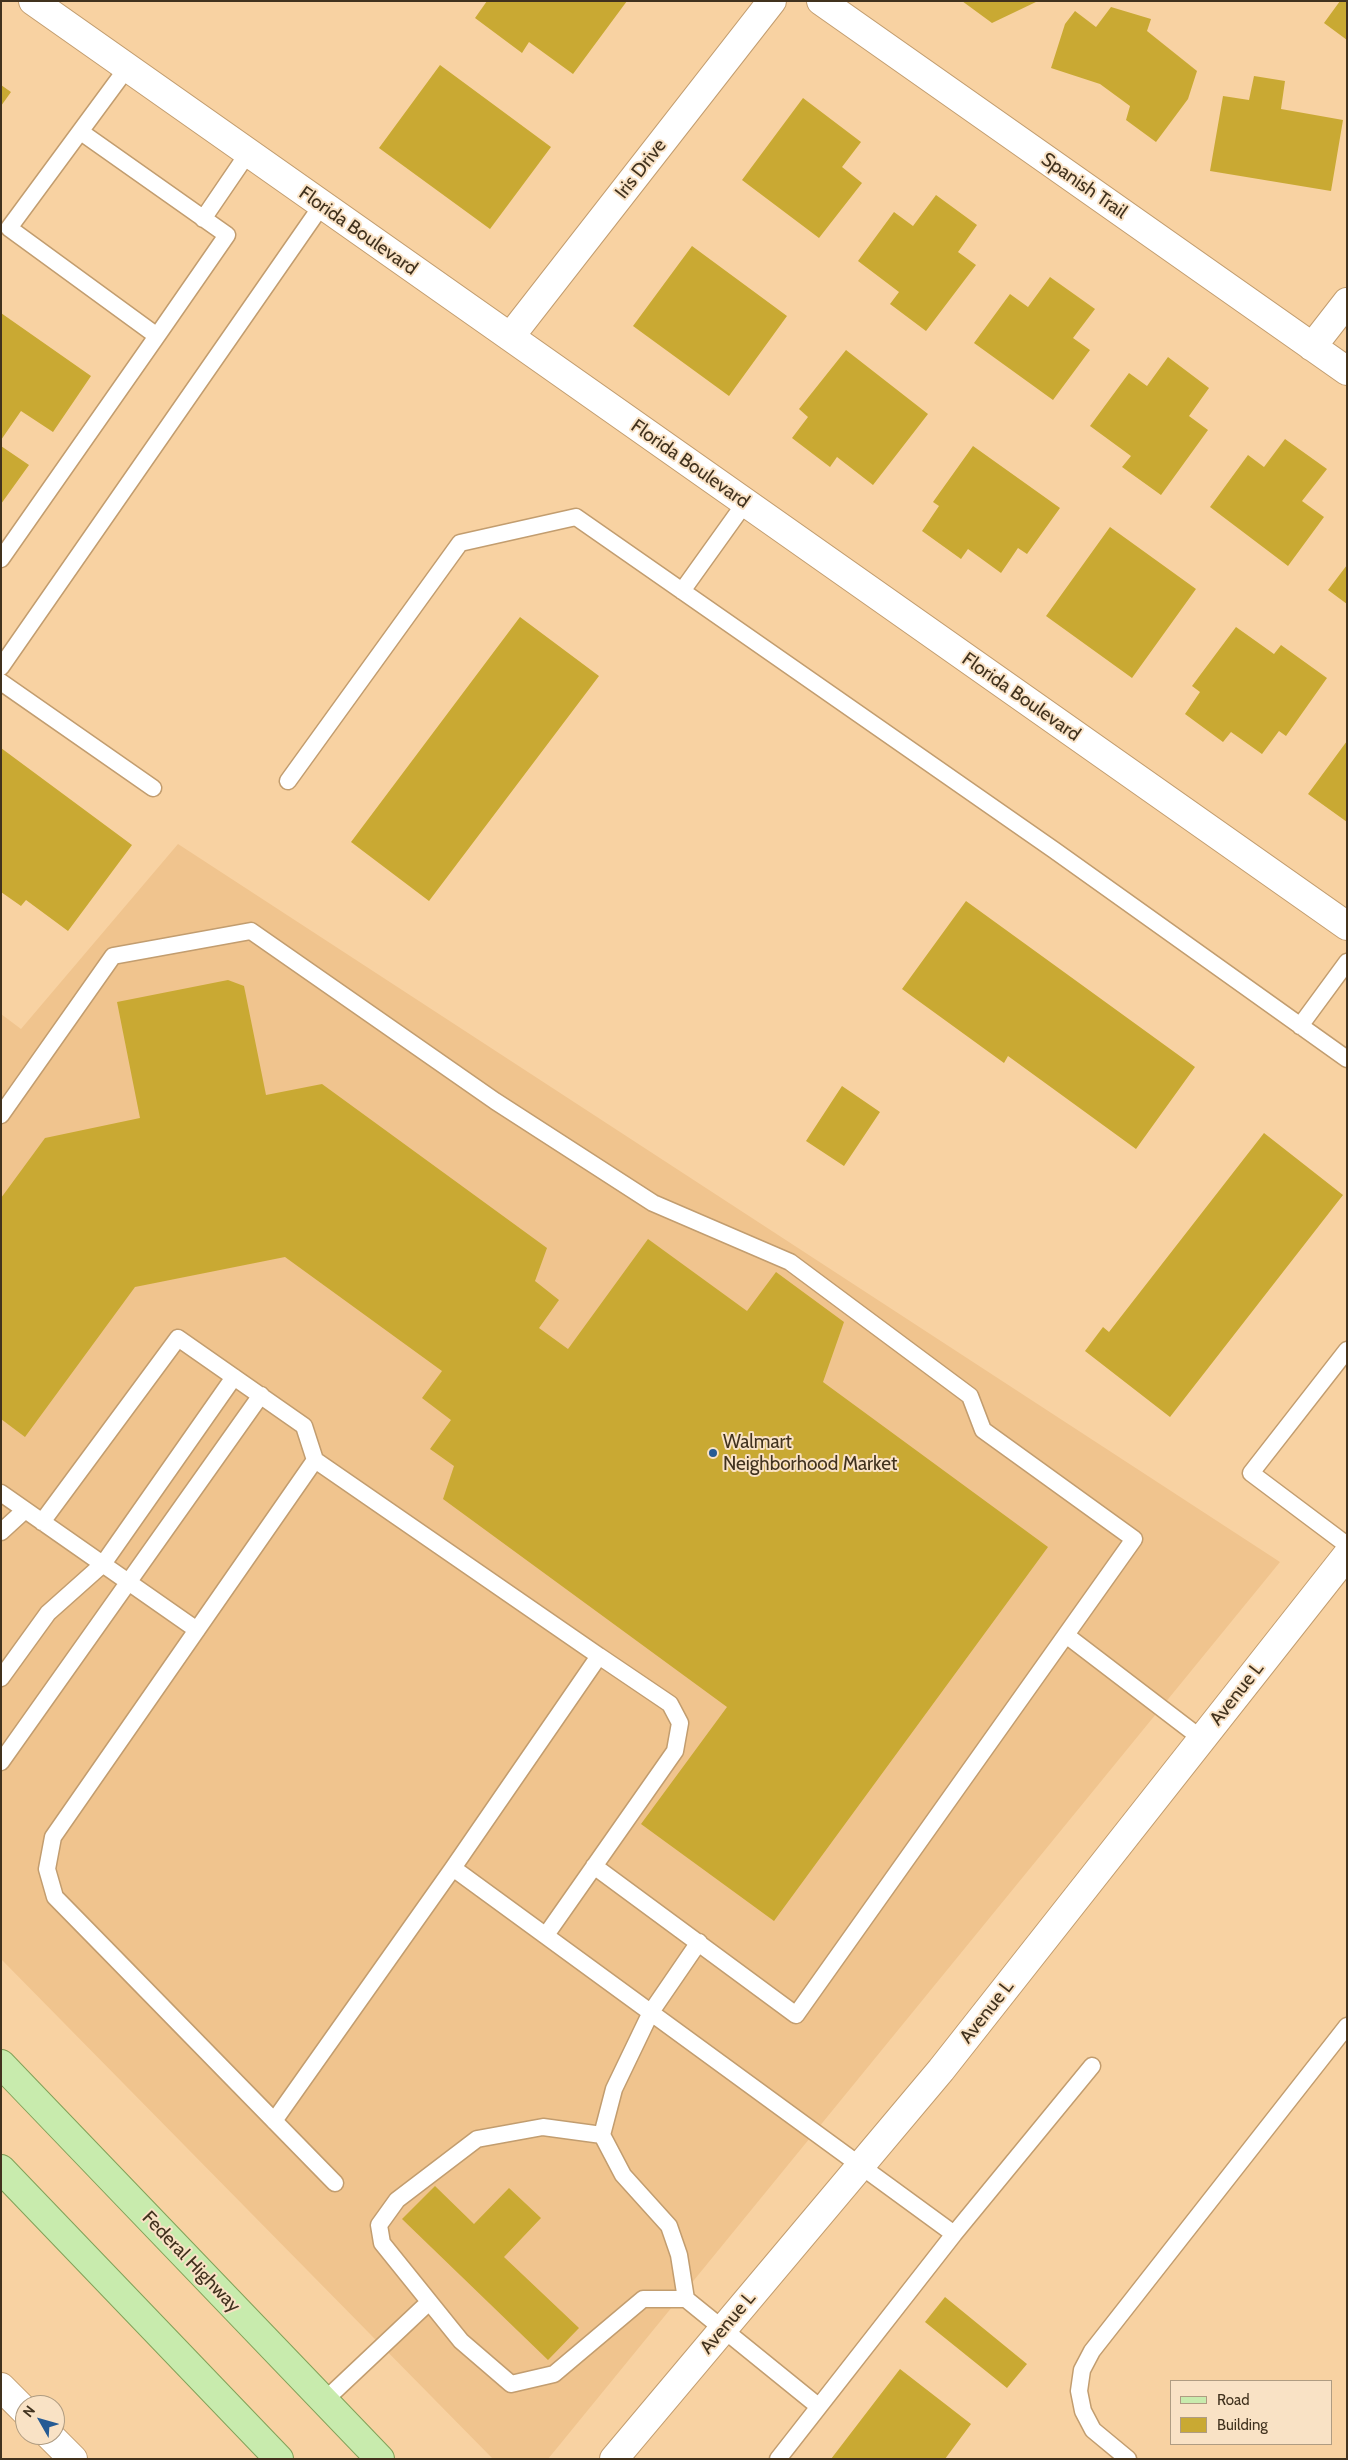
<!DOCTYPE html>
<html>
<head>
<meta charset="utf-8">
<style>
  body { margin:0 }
  #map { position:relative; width:1348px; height:2460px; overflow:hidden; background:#f8d2a2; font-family:Cabin,sans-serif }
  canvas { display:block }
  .frame { position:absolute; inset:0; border:2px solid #41321e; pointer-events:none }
  .legend { position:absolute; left:1170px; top:2380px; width:162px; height:65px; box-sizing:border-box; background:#f9e2c5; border:1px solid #af9c82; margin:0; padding:6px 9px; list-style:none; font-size:15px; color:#41321e }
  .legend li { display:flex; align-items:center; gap:10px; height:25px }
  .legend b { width:25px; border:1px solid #af9c82 }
  .north { position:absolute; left:15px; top:2395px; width:50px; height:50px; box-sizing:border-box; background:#f9e2c5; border:1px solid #af9c82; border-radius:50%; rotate:308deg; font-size:14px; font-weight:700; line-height:20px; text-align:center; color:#41321e }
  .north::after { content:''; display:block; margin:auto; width:18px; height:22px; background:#265b94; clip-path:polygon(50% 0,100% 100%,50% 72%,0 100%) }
</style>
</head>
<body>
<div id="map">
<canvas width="1348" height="2460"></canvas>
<div class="frame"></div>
<ul class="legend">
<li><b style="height:6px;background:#c8ebad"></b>Road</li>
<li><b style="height:14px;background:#c9a933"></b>Building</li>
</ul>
<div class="north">N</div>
</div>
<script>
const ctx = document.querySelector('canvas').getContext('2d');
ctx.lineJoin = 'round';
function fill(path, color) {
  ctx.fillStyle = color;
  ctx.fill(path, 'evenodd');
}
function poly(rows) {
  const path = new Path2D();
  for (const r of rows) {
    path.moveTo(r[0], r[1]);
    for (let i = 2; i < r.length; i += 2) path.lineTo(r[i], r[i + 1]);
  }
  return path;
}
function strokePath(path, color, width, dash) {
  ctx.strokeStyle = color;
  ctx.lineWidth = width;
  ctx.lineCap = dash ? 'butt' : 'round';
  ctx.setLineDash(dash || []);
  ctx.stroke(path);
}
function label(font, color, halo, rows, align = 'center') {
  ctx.font = font + ' Cabin,sans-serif';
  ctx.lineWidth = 4;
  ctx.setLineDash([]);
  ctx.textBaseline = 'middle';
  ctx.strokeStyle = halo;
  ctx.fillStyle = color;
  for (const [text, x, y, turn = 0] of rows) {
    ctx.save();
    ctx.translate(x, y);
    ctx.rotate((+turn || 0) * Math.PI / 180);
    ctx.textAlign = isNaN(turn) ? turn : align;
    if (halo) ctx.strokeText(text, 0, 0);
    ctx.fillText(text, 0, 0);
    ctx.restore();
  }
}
fill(poly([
  [178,844,1280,1562,548,2459,493,2459,1,1959,1,1014,21,1029]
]), '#f0c48e');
fill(poly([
  [487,1,627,1,573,74,529,42,522,53,475,18],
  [962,1,1038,1,992,23],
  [1340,1,1347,1,1347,40,1324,23],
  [1111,7,1151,19,1147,31,1197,71,1188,99,1156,142,1126,120,1130,106,1100,84,1051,68,1065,24,1075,11,1096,27],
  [440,65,551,147,490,229,379,148],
  [1254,76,1285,81,1281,109,1343,120,1331,191,1210,171,1223,96,1249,100],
  [1,85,11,92,1,106],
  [803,98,861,142,842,167,862,183,819,238,742,180],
  [936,195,977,225,958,252,976,265,926,331,890,304,899,292,858,261,894,212,913,226],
  [692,246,787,316,729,396,633,326],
  [1050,277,1095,309,1073,338,1090,350,1053,400,974,343,1010,294,1028,307],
  [1,313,91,376,53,432,21,411,1,440],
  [846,350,928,414,873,485,837,457,830,467,792,438,808,417,799,409],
  [1168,357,1209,388,1189,416,1208,430,1161,495,1122,467,1131,456,1090,426,1129,373,1147,386],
  [1285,439,1327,469,1302,501,1324,517,1288,566,1210,507,1248,455,1264,467],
  [1,446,29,465,1,504],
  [973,446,1060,508,1027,554,1018,548,1001,573,968,549,961,559,922,531,939,506,933,502],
  [1110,527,1196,589,1132,678,1046,616],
  [1347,565,1347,604,1328,590],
  [520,617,599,676,429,901,351,842],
  [1236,627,1274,654,1281,645,1327,678,1286,736,1279,731,1262,754,1231,732,1223,742,1185,714,1200,692,1192,686],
  [1347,741,1347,822,1308,794],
  [1,748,132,845,68,931,26,900,21,906,1,892],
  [966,901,1195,1067,1136,1149,1008,1056,1004,1063,902,989],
  [228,980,244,986,266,1095,322,1084,547,1248,535,1281,559,1300,539,1328,568,1349,648,1239,747,1311,776,1272,844,1322,823,1382,1048,1547,774,1921,641,1824,727,1707,443,1499,454,1466,430,1449,451,1420,422,1398,442,1371,285,1257,135,1287,25,1437,1,1419,1,1198,45,1138,140,1118,117,1002],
  [842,1086,880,1112,844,1166,806,1141],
  [1264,1133,1343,1195,1170,1417,1085,1351,1103,1327,1109,1332],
  [435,2186,474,2224,509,2188,541,2218,504,2257,579,2328,548,2360,402,2219],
  [945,2297,1027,2364,1007,2388,925,2322],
  [900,2369,971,2424,945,2459,831,2459]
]), '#c9a933');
const service = poly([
  [81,132,227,235,157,336],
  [203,219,248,153],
  [1,559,157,336,9,228,127,68],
  [682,591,745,503],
  [1,667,322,205],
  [1,682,153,788],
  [288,781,460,543,576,517,1054,850,1347,1059],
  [1300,1026,1347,962],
  [1,1115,113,956,251,931,495,1101,653,1203,790,1262,970,1396,983,1430,1134,1539,796,2015,594,1866],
  [1347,1350,1251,1473,1347,1545],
  [1,1493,197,1630],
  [42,1522,178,1338,304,1426,315,1460],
  [1,1532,25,1510],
  [1066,1635,1202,1739],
  [1,1678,48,1613,103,1564,234,1377],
  [1,1762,261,1395],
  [453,1868,954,2234],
  [546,1935,675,1751,680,1723,670,1704,599,1656],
  [699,1942,651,2012,614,2089,602,2135,623,2175,669,2226,679,2255,686,2299,818,2406],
  [274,2121,453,1868,599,1656,315,1460,53,1837,47,1869,55,1897,108,1951,335,2183],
  [602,2135,543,2127,477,2139,397,2200,379,2225,382,2243,461,2341,511,2384,554,2374,643,2299,686,2299],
  [324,2401,428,2303],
  [778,2459,954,2234,1092,2066],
  [1128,2459,1093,2430,1083,2411,1079,2391,1082,2370,1092,2351,1347,2026]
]);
const minor = poly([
  [33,1,1347,926],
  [821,1,1347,371],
  [510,337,772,1],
  [1312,347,1347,302],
  [1,2387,25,2411],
  [49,2435,73,2459],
  [614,2459,941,2070,1347,1555]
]);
const primary = poly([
  [1,2064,380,2459],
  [1,2169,279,2459]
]);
strokePath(service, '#c29d6f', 19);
strokePath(minor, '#c29d6f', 30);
strokePath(primary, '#81a158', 30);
strokePath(service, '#fff', 16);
strokePath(minor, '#fff', 28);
strokePath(primary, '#c8ebad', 28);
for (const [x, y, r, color] of [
  [713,1453,5,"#265b94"]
]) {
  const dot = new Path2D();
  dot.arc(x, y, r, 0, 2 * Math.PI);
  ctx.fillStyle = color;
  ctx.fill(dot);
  strokePath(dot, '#f9e2c5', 2);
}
label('19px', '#41321e', '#f9e2c5', [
  ["Iris Drive",641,169,-52],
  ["Spanish Trail",1084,186,35],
  ["Florida Boulevard",358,231,35],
  ["Florida Boulevard",690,464,35],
  ["Florida Boulevard",1021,697,35],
  ["Avenue L",1237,1694,-52],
  ["Avenue L",987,2012,-52],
  ["Federal Highway",191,2262,46],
  ["Avenue L",728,2323,-50]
]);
label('19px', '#41321e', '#f9e2c5', [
  ["Walmart",723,1442],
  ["Neighborhood Market",723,1464]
], 'left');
</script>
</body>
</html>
